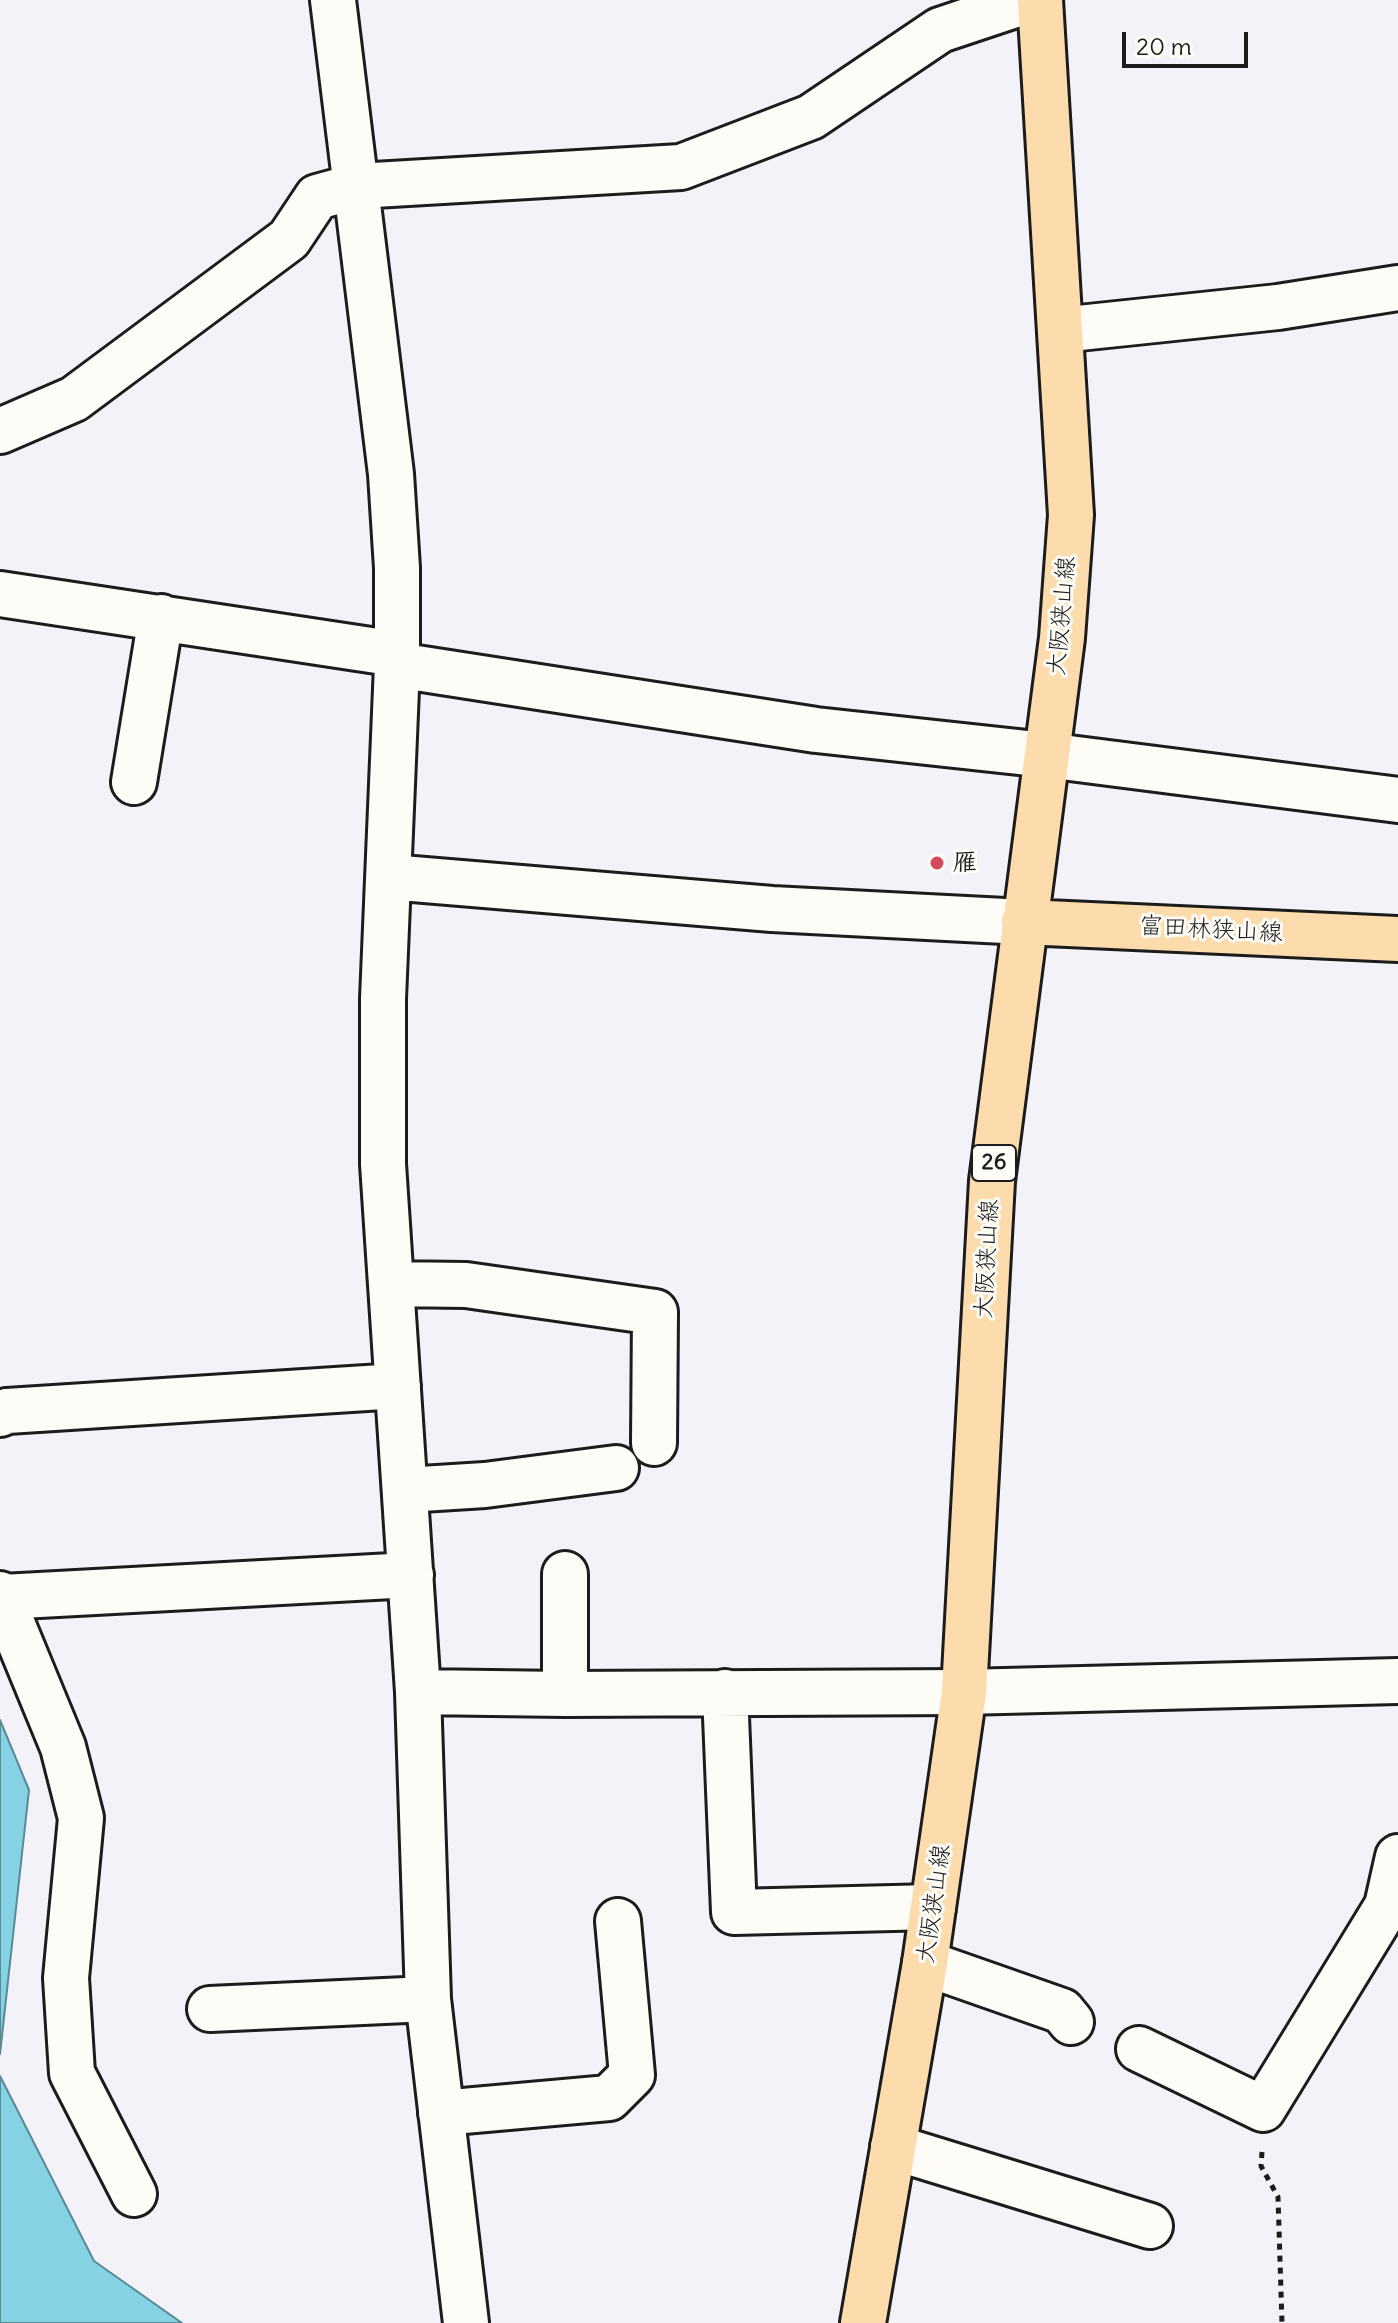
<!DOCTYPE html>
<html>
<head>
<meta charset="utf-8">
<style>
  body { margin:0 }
  #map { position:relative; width:1398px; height:2323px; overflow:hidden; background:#f2f2f8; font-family:Delius,sans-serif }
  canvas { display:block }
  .scale { position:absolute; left:1122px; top:32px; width:126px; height:36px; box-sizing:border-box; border:4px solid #1c1c1c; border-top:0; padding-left:10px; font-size:24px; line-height:28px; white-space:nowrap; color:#1c1c1c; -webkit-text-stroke:6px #fdfcf7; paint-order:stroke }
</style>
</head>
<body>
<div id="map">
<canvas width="1398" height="2323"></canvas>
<div class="scale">20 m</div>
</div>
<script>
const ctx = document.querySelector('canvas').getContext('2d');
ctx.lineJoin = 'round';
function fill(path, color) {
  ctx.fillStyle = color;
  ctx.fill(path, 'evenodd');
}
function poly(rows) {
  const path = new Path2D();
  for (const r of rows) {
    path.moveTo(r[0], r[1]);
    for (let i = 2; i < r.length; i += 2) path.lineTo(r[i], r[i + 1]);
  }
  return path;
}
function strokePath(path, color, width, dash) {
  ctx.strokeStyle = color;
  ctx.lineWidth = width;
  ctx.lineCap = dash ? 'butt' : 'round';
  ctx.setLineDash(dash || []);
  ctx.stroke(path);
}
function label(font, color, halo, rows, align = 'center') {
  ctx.font = font + ' Delius,"Klee One",sans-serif';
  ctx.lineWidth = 6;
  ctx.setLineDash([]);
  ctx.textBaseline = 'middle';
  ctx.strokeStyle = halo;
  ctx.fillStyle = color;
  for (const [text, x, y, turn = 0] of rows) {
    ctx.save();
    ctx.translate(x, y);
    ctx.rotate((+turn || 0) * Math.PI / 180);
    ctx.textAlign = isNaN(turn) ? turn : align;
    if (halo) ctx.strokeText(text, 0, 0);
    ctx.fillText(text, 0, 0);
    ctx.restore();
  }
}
const water = poly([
  [0,1720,29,1790,0,2054,0,1720],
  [0,2076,94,2261,182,2323,0,2323,0,2076]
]);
fill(water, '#85d2e4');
strokePath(water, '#5b8994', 2);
const minor = poly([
  [333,0,391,474,397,568,397,665,383,999,383,1164,418,1692,428,1999,466,2323],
  [1060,330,1278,307,1398,288],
  [0,431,74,399,289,239,317,197,357,186,681,167,811,117,940,30,1030,0],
  [0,594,397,654],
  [397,665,816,730,1046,755,1398,800],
  [134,782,161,617],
  [389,877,772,909,1024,922],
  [391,1284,466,1285,655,1312,654,1443],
  [0,1414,7,1411,398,1386],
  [405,1490,485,1485,616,1468],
  [0,1594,63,1747,81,1818,66,1978,72,2073,134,2194],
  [2,1597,411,1575],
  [418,1692,565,1694,964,1692,1398,1681],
  [725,1692,734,1912,933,1907],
  [565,1694,565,1574],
  [925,1963,1062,2011,1071,2022],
  [210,2009,428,1999],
  [1139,2049,1263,2109,1387,1906,1398,1857],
  [441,2113,609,2098,632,2075,618,1921],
  [893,2147,1150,2226]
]);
const major = poly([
  [1024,922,1398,939],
  [863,2323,925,1963,964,1692,992,1181,1062,638,1071,515,1040,0]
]);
strokePath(minor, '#1c1c1c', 50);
strokePath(major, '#1c1c1c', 50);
strokePath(poly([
  [1262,2152,1261,2166,1278,2197,1282,2323]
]), '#1c1c1c', 5, [6, 6]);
strokePath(minor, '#fdfcf7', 44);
strokePath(major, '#fcdcac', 44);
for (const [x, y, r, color] of [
  [937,863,8,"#d1495b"]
]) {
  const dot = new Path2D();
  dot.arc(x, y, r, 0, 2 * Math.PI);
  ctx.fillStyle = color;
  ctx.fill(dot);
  strokePath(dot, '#fdfcf7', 3);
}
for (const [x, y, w] of [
  [994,1163,44]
]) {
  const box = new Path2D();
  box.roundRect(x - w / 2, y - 18, w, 36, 6);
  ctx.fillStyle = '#fdfcf7';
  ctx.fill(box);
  strokePath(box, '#1c1c1c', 2);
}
label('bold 22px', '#1c1c1c', null, [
  ["26",994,1163]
]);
label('24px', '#1c1c1c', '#fdfcf7', [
  ["大阪狭山線",1062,616,-85],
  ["富田林狭山線",1211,930,3],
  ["大阪狭山線",987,1259,-87],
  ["大阪狭山線",934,1904,-82]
]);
label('bold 24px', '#1c1c1c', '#fdfcf7', [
  ["雁",953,863]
], 'left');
</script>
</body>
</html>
